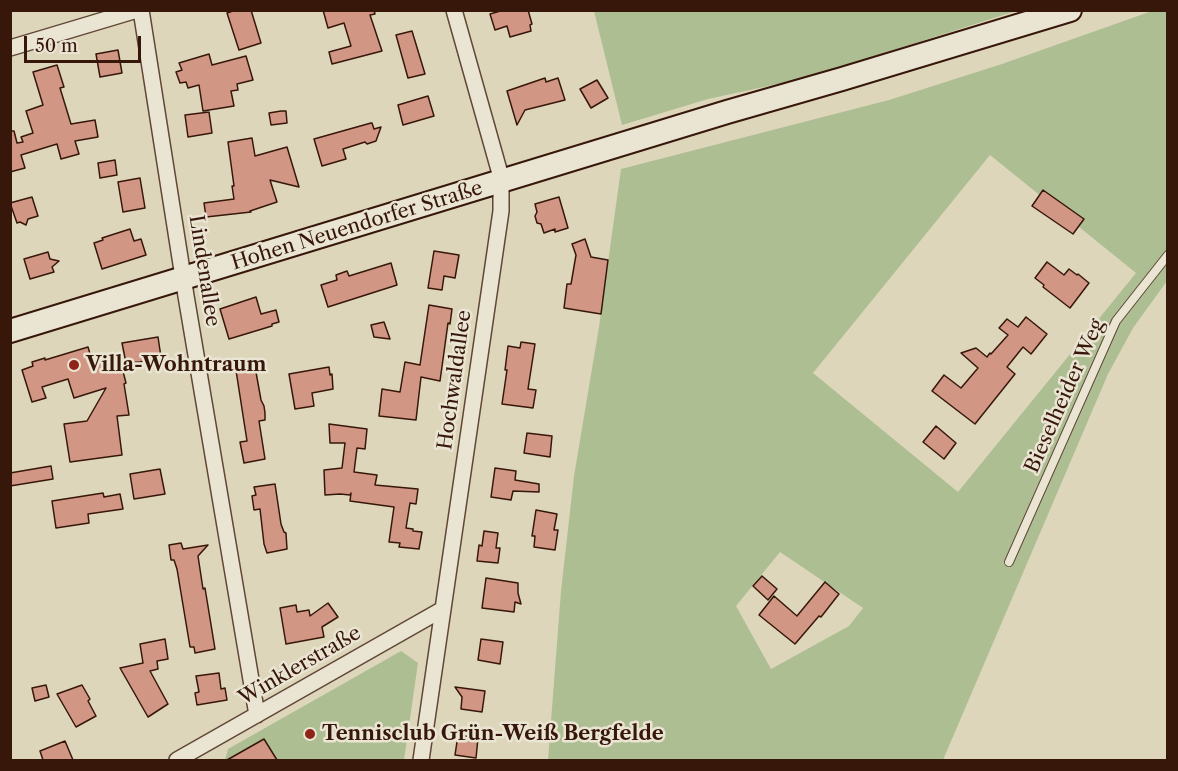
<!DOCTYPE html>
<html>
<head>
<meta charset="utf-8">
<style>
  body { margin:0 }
  #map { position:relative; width:1178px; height:771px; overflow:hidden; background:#ded6bb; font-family:"Libre Caslon Text",serif }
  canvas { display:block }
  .frame { position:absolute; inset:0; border:12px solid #36170a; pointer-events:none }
  .scale { position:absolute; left:24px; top:36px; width:117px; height:27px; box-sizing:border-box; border:3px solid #36170a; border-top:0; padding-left:8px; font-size:18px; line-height:21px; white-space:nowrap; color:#36170a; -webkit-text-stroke:4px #eae4d3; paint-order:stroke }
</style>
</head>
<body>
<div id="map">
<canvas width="1178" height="771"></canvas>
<div class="frame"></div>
<div class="scale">50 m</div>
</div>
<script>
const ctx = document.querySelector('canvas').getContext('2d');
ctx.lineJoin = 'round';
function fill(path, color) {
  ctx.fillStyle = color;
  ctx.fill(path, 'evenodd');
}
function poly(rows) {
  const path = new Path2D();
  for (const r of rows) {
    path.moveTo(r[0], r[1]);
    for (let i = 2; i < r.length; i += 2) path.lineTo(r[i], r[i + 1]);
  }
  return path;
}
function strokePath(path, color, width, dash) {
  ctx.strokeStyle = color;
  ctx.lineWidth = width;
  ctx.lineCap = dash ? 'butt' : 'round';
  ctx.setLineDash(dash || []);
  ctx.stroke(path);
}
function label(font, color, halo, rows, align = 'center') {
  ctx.font = font + ' "Libre Caslon Text",serif';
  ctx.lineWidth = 5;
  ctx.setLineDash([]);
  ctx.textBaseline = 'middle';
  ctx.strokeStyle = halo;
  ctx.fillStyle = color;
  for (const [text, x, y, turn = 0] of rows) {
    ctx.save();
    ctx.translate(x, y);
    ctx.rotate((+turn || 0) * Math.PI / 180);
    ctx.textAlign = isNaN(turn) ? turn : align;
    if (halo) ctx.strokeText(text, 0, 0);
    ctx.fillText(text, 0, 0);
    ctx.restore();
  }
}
fill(poly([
  [594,11,1016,11,806,78,708,99,622,125],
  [1152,11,1167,11,1167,281,1133,328,1108,374,943,760,548,760,561,591,574,476,599,327,621,169,889,100,1002,64],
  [990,155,1136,273,958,492,813,373],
  [780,552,863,608,849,626,771,669,736,606],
  [401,651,418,663,404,760,225,760,228,749]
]), '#aebe93');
const building = poly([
  [236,10,251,10,261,43,239,50,227,13,236,10],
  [323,10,374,10,375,14,370,15,382,51,332,64,329,52,351,46,344,23,328,28,323,10],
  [504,10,528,10,532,24,530,25,531,31,510,37,507,26,495,30,490,14,504,10],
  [412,31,425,74,408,78,396,35,412,31],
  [118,50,122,73,100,77,96,54,118,50],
  [209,54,212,65,246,56,253,80,237,84,238,90,231,91,234,106,203,111,199,85,188,88,186,82,180,83,176,72,182,70,179,63,209,54],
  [57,65,64,87,60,88,71,124,95,120,98,137,75,141,79,154,61,159,57,144,21,155,25,168,10,172,10,131,14,131,17,143,23,142,21,137,33,133,26,111,43,105,33,72,57,65],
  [545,78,546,82,558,78,565,100,525,110,517,125,507,91,545,78],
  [597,80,608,98,591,108,580,89,597,80],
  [428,96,434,116,403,125,398,105,428,96],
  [281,111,286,111,287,123,271,125,269,113,281,111],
  [209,112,212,133,188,137,185,115,209,112],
  [371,123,372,123,374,129,381,127,376,141,367,144,365,142,343,149,346,159,322,166,314,139,371,123],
  [252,138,255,156,287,147,299,187,270,180,277,202,250,211,251,212,206,217,204,203,234,199,232,186,234,186,228,142,252,138],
  [115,160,117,175,100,178,98,163,115,160],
  [140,178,145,208,123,212,118,182,140,178],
  [1043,190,1084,219,1073,234,1032,206,1043,190],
  [32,197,38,216,28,219,26,225,20,222,17,223,10,203,32,197],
  [559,197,568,228,555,232,555,229,544,233,541,224,537,223,535,216,537,212,535,204,559,197],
  [130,229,134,241,141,239,146,255,102,269,94,243,103,240,102,238,130,229],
  [585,239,591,257,608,260,601,314,564,308,567,284,571,284,576,255,572,244,585,239],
  [434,251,459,255,455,278,444,276,442,290,428,288,434,251],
  [48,252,50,259,59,261,52,267,54,272,30,279,24,259,48,252],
  [1047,262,1064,275,1069,269,1077,275,1078,274,1089,283,1070,308,1043,287,1044,285,1035,278,1047,262],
  [391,263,397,285,328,307,321,285,337,280,336,275,347,271,349,276,391,263],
  [256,297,261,314,276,310,279,322,272,324,272,326,229,339,220,309,256,297],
  [429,305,452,309,450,324,448,323,440,381,421,377,416,420,379,416,382,389,400,392,405,362,420,365,429,305],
  [1026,317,1047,334,1031,354,1023,347,1007,367,1015,374,975,424,932,391,944,375,961,388,978,368,961,353,976,348,987,357,990,353,991,354,1008,335,999,328,1007,319,1018,327,1026,317],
  [384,322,390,339,374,337,371,325,384,322],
  [158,337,161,357,140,362,126,363,122,343,158,337],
  [521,342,535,344,528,389,536,390,533,408,502,404,507,370,505,370,508,346,520,348,521,342],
  [88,347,93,364,119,356,126,383,124,384,129,415,117,416,122,455,70,462,64,424,87,421,106,388,74,398,68,379,42,387,46,398,32,402,22,370,33,366,32,362,45,358,45,360,88,347],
  [254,361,261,400,264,406,265,413,265,420,259,421,265,459,244,463,240,442,247,441,235,364,254,361],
  [329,367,330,375,332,374,333,389,312,393,314,406,295,409,289,374,329,367],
  [329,424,367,429,365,449,357,448,354,472,377,475,375,485,418,489,416,504,410,503,406,528,413,529,413,531,422,532,419,549,399,547,400,543,389,542,394,507,350,501,351,493,350,495,340,494,325,495,324,470,342,468,345,443,330,443,329,424],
  [936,426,956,443,944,459,923,442,936,426],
  [527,433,552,436,550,457,524,453,527,433],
  [51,466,53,479,10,486,10,473,51,466],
  [495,468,516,471,515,480,539,484,539,492,513,491,511,500,491,497,495,468],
  [160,469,165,494,134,499,130,474,160,469],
  [275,484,281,524,284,532,286,533,287,549,267,553,264,544,260,509,254,510,252,496,256,495,254,487,275,484],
  [103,493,104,497,120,494,123,509,88,514,89,523,56,528,52,501,103,493],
  [536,510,557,514,554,530,558,530,555,550,534,547,535,536,532,536,536,510],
  [484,531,498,533,496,548,500,548,498,563,477,561,479,545,482,546,484,531],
  [181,543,183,549,208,545,198,556,203,589,205,588,215,649,195,653,194,647,190,647,177,569,174,560,171,560,169,545,181,543],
  [762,576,777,589,768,600,753,586,762,576],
  [486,578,518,583,518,593,521,604,515,602,514,612,482,608,486,578],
  [825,582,839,594,821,617,819,616,795,644,759,615,774,596,797,616,825,582],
  [328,603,338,617,322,627,324,637,286,644,280,608,296,605,297,612,309,610,310,616,328,603],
  [165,639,168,659,157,661,158,669,150,671,168,704,148,717,120,668,143,663,140,644,165,639],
  [481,639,503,642,500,664,478,660,481,639],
  [219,673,221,689,225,688,227,700,197,705,195,693,199,692,196,676,219,673],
  [46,685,49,697,35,701,32,688,46,685],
  [82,685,90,699,88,701,96,716,76,727,57,694,82,685],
  [455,687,485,691,482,712,461,709,462,697,455,687],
  [458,735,478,738,476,758,455,755,458,735],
  [264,739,277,760,227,760,264,739],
  [65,741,73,760,43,760,40,751,65,741]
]);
fill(building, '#d29685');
strokePath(building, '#36170a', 1.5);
const lane = poly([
  [1009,562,1116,321,1168,255]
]);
const street = poly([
  [141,10,186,296,257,715],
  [10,48,137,10],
  [177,760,443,609],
  [421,760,501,211,501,182,499,170,454,10]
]);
const secondary = poly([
  [10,331,727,112,842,79,1070,10]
]);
strokePath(lane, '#604736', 10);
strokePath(street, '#604736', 18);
strokePath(secondary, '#36170a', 26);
strokePath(lane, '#eae4d3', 8);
strokePath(street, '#eae4d3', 15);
strokePath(secondary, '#eae4d3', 22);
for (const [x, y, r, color] of [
  [74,365,6,"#8f2418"],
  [310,734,6,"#8f2418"]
]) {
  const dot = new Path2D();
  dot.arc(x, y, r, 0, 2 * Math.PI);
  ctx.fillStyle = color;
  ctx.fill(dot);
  strokePath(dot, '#eae4d3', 2);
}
label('20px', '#36170a', '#eae4d3', [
  ["Hohen Neuendorfer Straße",357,226,-17],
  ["Lindenallee",204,271,81],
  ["Hochwaldallee",455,380,-82],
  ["Bieselheider Weg",1065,396,-66],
  ["Winklerstraße",300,666,-30]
]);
label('bold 20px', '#36170a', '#eae4d3', [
  ["Villa-Wohntraum",86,365],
  ["Tennisclub Grün-Weiß Bergfelde",322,734]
], 'left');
</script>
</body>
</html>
